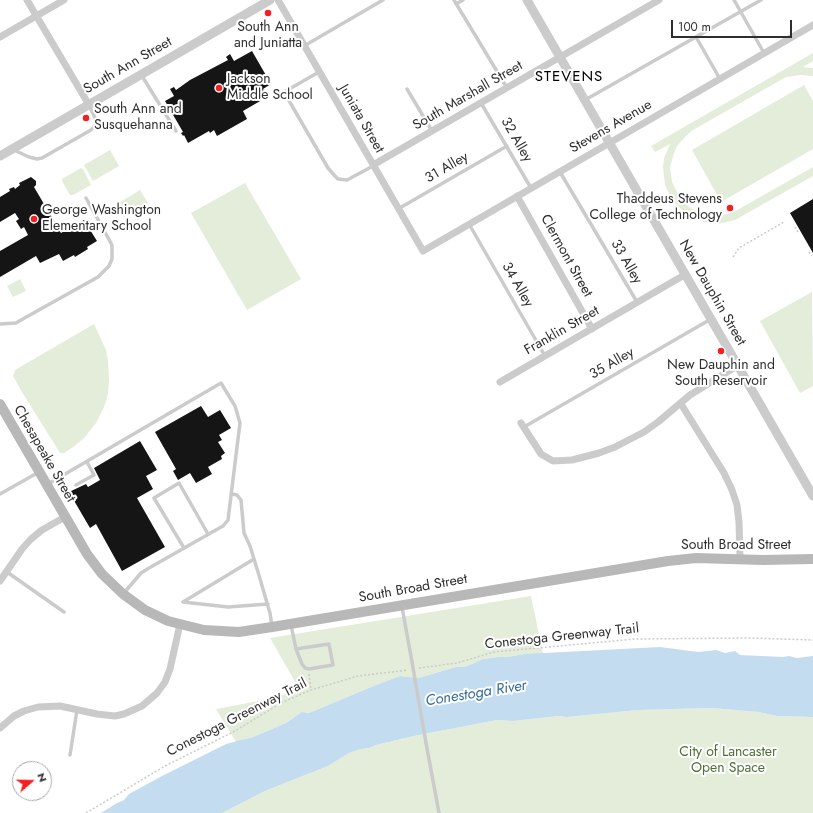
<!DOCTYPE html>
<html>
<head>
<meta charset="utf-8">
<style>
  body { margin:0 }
  #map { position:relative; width:813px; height:813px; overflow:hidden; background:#fff; font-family:Jost,sans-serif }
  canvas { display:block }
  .north { position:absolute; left:12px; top:761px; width:40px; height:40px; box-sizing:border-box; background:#fff; border:1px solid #ababab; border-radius:50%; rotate:70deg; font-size:11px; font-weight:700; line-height:16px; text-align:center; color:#2e2e2e }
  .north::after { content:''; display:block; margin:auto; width:14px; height:18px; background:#f71e22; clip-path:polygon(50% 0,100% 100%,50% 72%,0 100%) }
  .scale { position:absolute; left:671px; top:20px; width:121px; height:18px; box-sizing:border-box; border:2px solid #2e2e2e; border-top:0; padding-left:5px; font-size:12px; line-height:14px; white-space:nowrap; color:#2e2e2e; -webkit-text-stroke:3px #fff; paint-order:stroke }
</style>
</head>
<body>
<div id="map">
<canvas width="813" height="813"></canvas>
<div class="north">N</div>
<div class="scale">100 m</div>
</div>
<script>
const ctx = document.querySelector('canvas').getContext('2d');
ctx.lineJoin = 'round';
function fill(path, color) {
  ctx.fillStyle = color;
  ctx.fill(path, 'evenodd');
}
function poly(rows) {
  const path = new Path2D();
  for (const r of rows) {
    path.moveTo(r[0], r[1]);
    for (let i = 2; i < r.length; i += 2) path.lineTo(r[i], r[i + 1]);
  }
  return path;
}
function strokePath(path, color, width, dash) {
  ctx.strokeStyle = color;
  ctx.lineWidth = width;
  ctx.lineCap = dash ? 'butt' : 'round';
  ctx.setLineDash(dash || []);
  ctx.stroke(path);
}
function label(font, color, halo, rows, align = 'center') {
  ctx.font = font + ' Jost,sans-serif';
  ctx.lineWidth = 4;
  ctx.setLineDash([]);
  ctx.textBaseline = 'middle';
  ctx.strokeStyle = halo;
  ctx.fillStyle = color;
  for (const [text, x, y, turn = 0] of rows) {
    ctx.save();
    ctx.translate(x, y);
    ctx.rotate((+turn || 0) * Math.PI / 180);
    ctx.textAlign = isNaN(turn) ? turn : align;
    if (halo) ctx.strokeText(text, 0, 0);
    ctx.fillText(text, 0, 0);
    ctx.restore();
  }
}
fill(poly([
  [813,53,813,61,803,67,813,68,813,76,801,75,786,77,693,130,687,135,677,146,674,153,670,167,672,182,679,196,689,207,702,214,710,216,717,216,732,213,813,167,813,176,735,220,718,224,709,223,700,221,685,213,672,200,665,185,663,167,664,158,670,144,655,152,651,146],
  [804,85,813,101,813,149,721,202,692,150],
  [110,150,119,166,93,181,84,165],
  [81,168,83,169,91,185,73,195,70,195,62,181,62,179],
  [245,183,301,279,247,310,191,213],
  [140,190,148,203,124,217,117,204],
  [20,279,26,291,13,297,7,286],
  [812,292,813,386,800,393,760,321],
  [94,324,106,350,108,361,109,381,108,394,104,407,96,423,84,438,72,448,64,453,60,453,22,392,13,376,15,370],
  [531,596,543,654,525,654,507,657,498,657,483,659,465,667,456,667,418,678,400,676,376,685,309,713,302,712,286,723,253,737,236,742,216,709,279,697,289,692,297,685,270,638],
  [712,708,758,712,777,716,813,717,813,813,222,813,265,791,328,766,349,753,361,749,369,748,376,745,414,736,497,720,513,721,559,716,567,717,638,710]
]), '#e3edda');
fill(poly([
  [660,647,698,652,716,650,725,653,735,651,740,655,783,657,789,656,797,658,813,656,813,717,777,716,758,712,712,708,638,710,567,717,559,716,513,721,497,720,414,736,376,745,369,748,361,749,349,753,328,766,265,791,222,813,101,813,117,803,124,800,129,794,162,776,226,744,253,737,286,723,302,712,309,713,376,685,400,676,418,678,456,667,465,667,483,659,498,657,507,657,525,654]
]), '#c4dcef');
fill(poly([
  [252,51,271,84,263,89,267,97,243,111,247,119,217,136,214,130,210,133,209,131,188,143,184,135,183,136,181,133,183,132,165,101,174,96,170,89,174,87,176,90,190,80,228,60,226,57,230,54,234,61],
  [31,177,36,181,36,185,34,187,61,233,84,220,97,241,87,247,88,249,75,257,74,255,63,261,59,254,40,263,36,256,0,277,0,251,28,235,24,227,21,229,16,221,19,219,15,213,0,222,0,197,10,191,9,189,14,187,15,189,20,185,19,183],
  [813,199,813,253,790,213],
  [201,406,208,417,220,410,231,428,219,435,222,440,218,442,225,453,221,456,222,459,208,467,212,474,196,483,190,473,178,480,173,471,176,469,155,432],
  [140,441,157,470,146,476,153,489,137,498,165,547,122,571,96,524,90,528,69,492,86,484,88,487,100,480,94,468]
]), '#151515');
strokePath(poly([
  [795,227,798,232],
  [809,252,812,256],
  [733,257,739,248,784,222],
  [419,668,457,663,494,652,635,639,751,638,813,640],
  [309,674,311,690],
  [86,813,165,766,235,731,281,703,311,690,358,676,408,670]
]), '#cbcbcb', 1.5, [2, 2]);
strokePath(poly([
  [454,0,507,88],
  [734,0,764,53],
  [456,4,463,0],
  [696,37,720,79],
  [304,46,383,0],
  [319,72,284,92,328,168,334,175,338,179,347,180,373,166],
  [142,76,176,131],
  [407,89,432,131],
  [585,100,761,0],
  [481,103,531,188],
  [14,150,29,157,37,159,42,158,91,130,96,124,96,120,89,105],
  [560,172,637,302],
  [398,209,507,146],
  [469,224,545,356],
  [0,324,16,323,21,320,98,277,109,266,112,259,112,245,86,198],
  [524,427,711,319],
  [48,484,221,383,235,406,240,423,228,520,223,526,149,568,141,573,124,593],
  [76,485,94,475,87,462],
  [0,494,39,472],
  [232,494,237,495,241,500,244,533,250,546,258,572,270,613,272,626],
  [184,548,154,498,179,483,208,534],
  [254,559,183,602,228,607,268,604],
  [7,572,64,612],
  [402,607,412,662],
  [291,625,296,649,302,664,305,668,309,669,333,665,329,644,296,649],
  [426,743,439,813],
  [70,755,77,710]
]), '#cbcbcb', 3.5);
strokePath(poly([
  [27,0,89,105],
  [278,0,423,251,813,25],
  [0,37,64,0],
  [373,165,659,0],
  [517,196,592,329],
  [500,382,686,274],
  [681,404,724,473,732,490,737,505,739,522,740,558],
  [521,423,541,454,553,461,572,460,599,453,615,447,644,432,658,422,690,395,737,366],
  [0,581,22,549,31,539,42,530,65,517],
  [0,728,14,716,24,711,38,707,60,706,97,714,115,716,124,714,142,706,157,693,165,682,170,669,180,624]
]), '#cbcbcb', 7);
strokePath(poly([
  [527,0,813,496],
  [0,156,270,0]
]), '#cbcbcb', 9);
strokePath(poly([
  [0,404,87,554,102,574,123,594,145,610,168,621,204,630,239,632,272,627,668,561,696,558,763,560,813,559]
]), '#b8b8b8', 10);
strokePath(poly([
  [412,662,426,743]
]), '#cbcbcb', 3.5);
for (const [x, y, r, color] of [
  [268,13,4,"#f71e22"],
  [219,88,4,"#f71e22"],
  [86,118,4,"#f71e22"],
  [730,208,4,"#f71e22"],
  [34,219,4,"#f71e22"],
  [721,351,4,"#f71e22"]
]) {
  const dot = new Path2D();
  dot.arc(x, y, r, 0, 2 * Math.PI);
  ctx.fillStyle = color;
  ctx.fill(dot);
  strokePath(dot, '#fff', 1.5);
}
label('14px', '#2e2e2e', '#fff', [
  ["South Ann",268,28,"center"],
  ["and Juniatta",268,44,"center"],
  ["Jackson",227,80],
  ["Middle School",227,96],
  ["South Ann and",94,110],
  ["Susquehanna",94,126],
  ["Thaddeus Stevens",722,200,"right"],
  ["College of Technology",722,216,"right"],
  ["George Washington",42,211],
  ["Elementary School",42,227],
  ["New Dauphin and",721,366,"center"],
  ["South Reservoir",721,382,"center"]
], 'left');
label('14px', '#2e2e2e', '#fff', [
  ["South Ann Street",128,66,-30],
  ["South Marshall Street",468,96,-30],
  ["Juniata Street",361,119,60],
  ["Stevens Avenue",611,127,-30],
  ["32 Alley",516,140,60],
  ["31 Alley",447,168,-30],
  ["Clermont Street",566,256,61],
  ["33 Alley",626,262,60],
  ["34 Alley",517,285,60],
  ["New Dauphin Street",712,293,60],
  ["Franklin Street",562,331,-30],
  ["35 Alley",612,364,-30],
  ["Chesapeake Street",44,454,60],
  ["South Broad Street",736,546],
  ["South Broad Street",413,589,-10],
  ["Conestoga Greenway Trail",562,637,-6],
  ["Conestoga Greenway Trail",237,718,-27]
]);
label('14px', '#4d6e37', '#fff', [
  ["City of Lancaster",728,753],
  ["Open Space",728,769]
]);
ctx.letterSpacing = '1px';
label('15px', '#000', '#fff', [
  ["STEVENS",569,77]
]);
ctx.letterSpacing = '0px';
label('italic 15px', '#346b98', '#fff', [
  ["Conestoga River",476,694,-9]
]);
</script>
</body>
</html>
